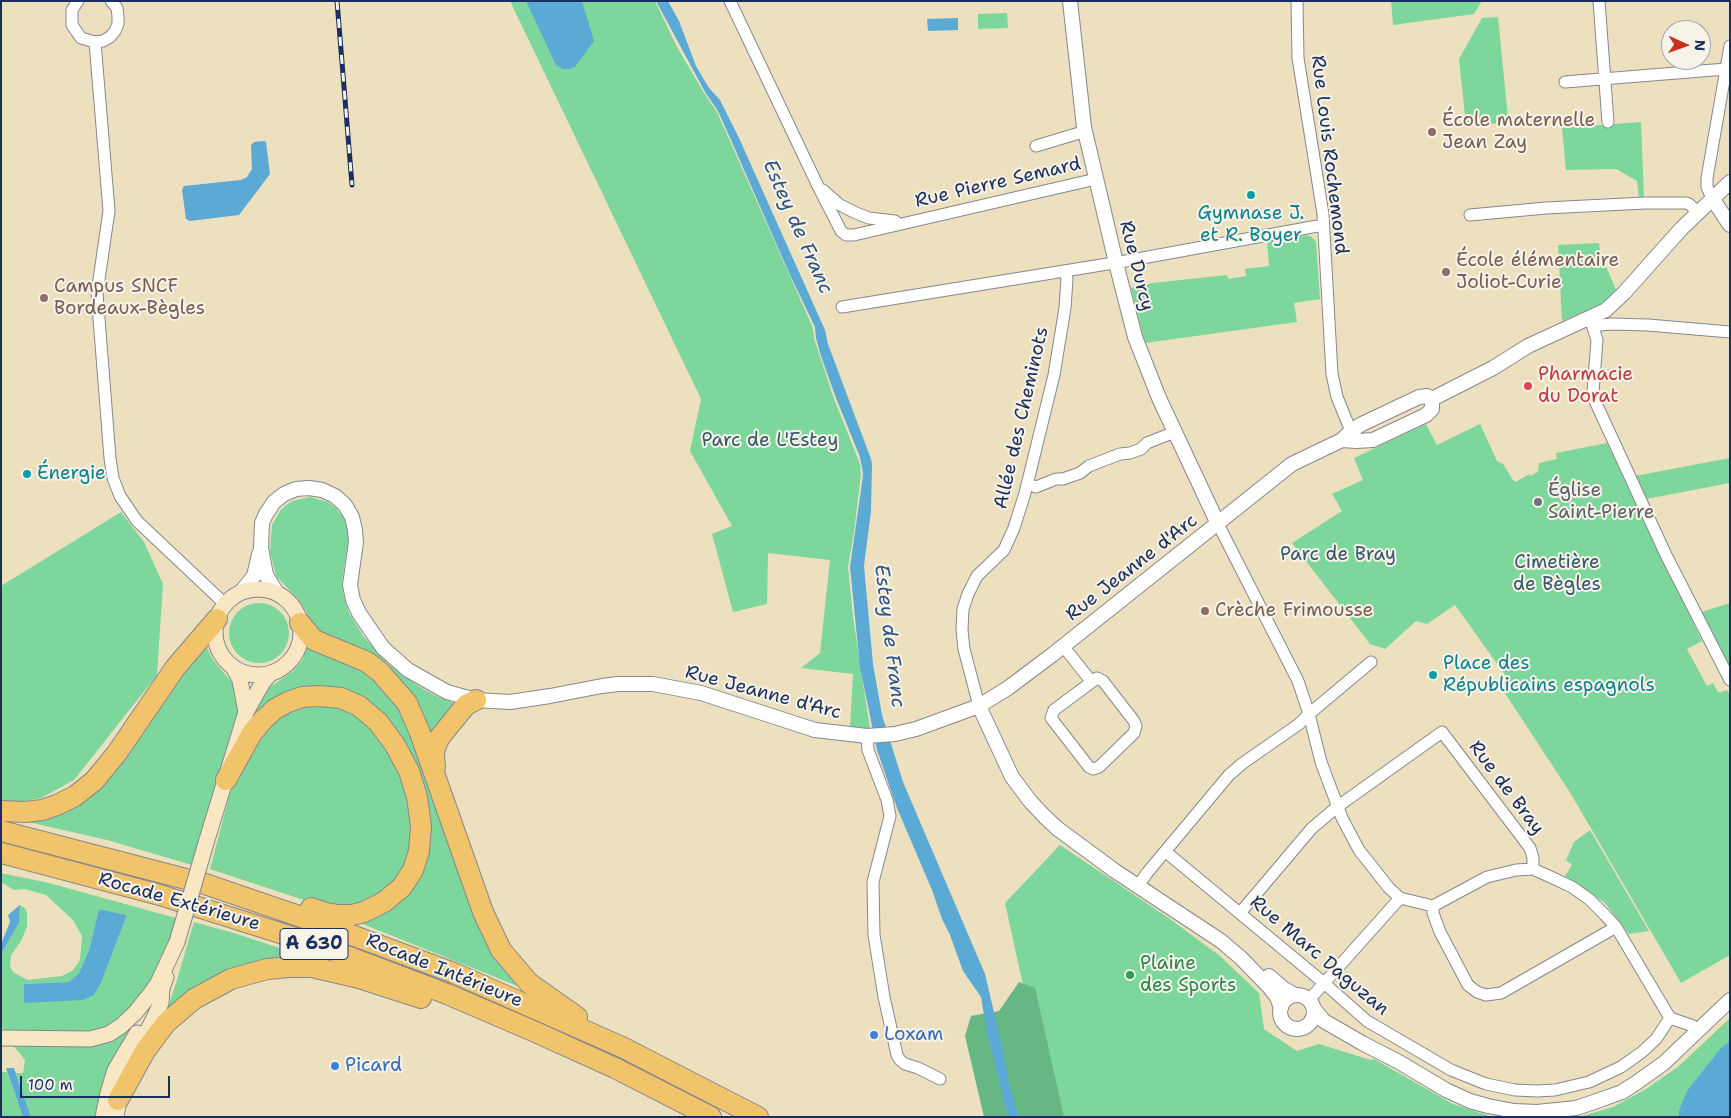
<!DOCTYPE html>
<html>
<head>
<meta charset="utf-8">
<style>
  body { margin:0 }
  #map { position:relative; width:1731px; height:1118px; overflow:hidden; background:#ede0bf; font-family:"Shantell Sans",sans-serif }
  canvas { display:block }
  .frame { position:absolute; inset:0; border:2px solid #1b2f5e; pointer-events:none }
  .north { position:absolute; left:1661px; top:20px; width:50px; height:50px; box-sizing:border-box; background:#f7f3e8; border:1px solid #9fa5b1; border-radius:50%; rotate:92deg; font-size:14px; font-weight:700; line-height:20px; text-align:center; color:#1b2f5e }
  .north::after { content:''; display:block; margin:auto; width:18px; height:22px; background:#c8321e; clip-path:polygon(50% 0,100% 100%,50% 72%,0 100%) }
  .scale { position:absolute; left:20px; top:1076px; width:150px; height:22px; box-sizing:border-box; border:2px solid #1b2f5e; border-top:0; padding-left:6px; font-size:15px; line-height:18px; white-space:nowrap; color:#1b2f5e; -webkit-text-stroke:4px #f7f3e8; paint-order:stroke }
</style>
</head>
<body>
<div id="map">
<canvas width="1731" height="1118"></canvas>
<div class="frame"></div>
<div class="north">N</div>
<div class="scale">100 m</div>
</div>
<script>
const ctx = document.querySelector('canvas').getContext('2d');
ctx.lineJoin = 'round';
function fill(path, color) {
  ctx.fillStyle = color;
  ctx.fill(path, 'evenodd');
}
function poly(rows) {
  const path = new Path2D();
  for (const r of rows) {
    if (r.length === 3) {
      path.moveTo(r[0] + r[2], r[1]);
      path.arc(r[0], r[1], r[2], 0, 2 * Math.PI);
      continue;
    }
    path.moveTo(r[0], r[1]);
    for (let i = 2; i < r.length; i += 2) path.lineTo(r[i], r[i + 1]);
  }
  return path;
}
function strokePath(path, color, width, dash) {
  ctx.strokeStyle = color;
  ctx.lineWidth = width;
  ctx.lineCap = dash ? 'butt' : 'round';
  ctx.setLineDash(dash || []);
  ctx.stroke(path);
}
function label(font, color, halo, rows, align = 'center') {
  ctx.font = font + ' "Shantell Sans",sans-serif';
  ctx.lineWidth = 4;
  ctx.setLineDash([]);
  ctx.textBaseline = 'middle';
  ctx.strokeStyle = halo;
  ctx.fillStyle = color;
  for (const [text, x, y, turn = 0] of rows) {
    ctx.save();
    ctx.translate(x, y);
    ctx.rotate((+turn || 0) * Math.PI / 180);
    ctx.textAlign = isNaN(turn) ? turn : align;
    if (halo) ctx.strokeText(text, 0, 0);
    ctx.fillText(text, 0, 0);
    ctx.restore();
  }
}
fill(poly([
  [510,1,655,1,677,47,704,93,717,112,813,328,814,338,834,399,860,464,861,474,854,532,848,567,853,617,870,729,850,728,853,674,801,668,820,653,830,560,768,553,767,604,733,612,712,534,732,526,690,451,701,399],
  [1391,1,1482,1,1474,14,1393,25],
  [1007,13,1008,28,978,29,978,14],
  [1498,17,1508,118,1511,118,1511,124,1508,123,1466,125,1459,59,1482,18],
  [1641,122,1644,198,1639,199,1637,181,1616,169,1566,170,1562,128],
  [1307,235,1312,237,1316,242,1320,299,1294,303,1297,322,1145,343,1131,288,1153,283,1227,275,1228,279,1246,276,1245,269,1269,266,1267,242],
  [1599,243,1600,252,1616,290,1601,304,1562,321,1558,245],
  [1426,424,1437,445,1480,424,1497,461,1503,464,1513,480,1516,482,1529,474,1530,476,1538,472,1539,463,1557,459,1556,453,1607,443,1702,641,1687,649,1707,686,1713,683,1718,692,1721,692,1727,690,1730,696,1730,955,1681,983,1571,794,1499,684,1508,679,1455,605,1427,624,1416,621,1385,649,1370,644,1292,543,1342,511,1332,494,1363,480,1354,458],
  [1730,458,1730,483,1646,499,1635,476],
  [310,497,328,502,336,508,344,518,348,531,348,541,342,582,344,597,349,613,364,637,387,663,420,687,438,697,460,705,430,749,411,703,312,628,306,611,298,599,276,576,270,551,272,525,280,511,285,506,292,501],
  [121,512,144,542,163,584,157,675,74,780,41,798,1,805,1,586],
  [259,633,30],
  [1730,603,1730,663,1728,664,1702,612],
  [308,640,348,658,391,688,525,989,355,921,427,850,383,720,312,692,248,734,258,704,266,690,293,671,303,659],
  [202,647,207,648,213,660,235,686,238,699,237,713,192,865,107,840,6,817,59,812],
  [330,704,349,711,371,726,389,747,411,797,412,855,388,891,354,908,319,905,210,869,230,793,242,765,256,739,273,721,299,706],
  [1590,830,1649,931,1629,934,1605,903,1565,876,1572,865,1566,860,1574,842],
  [1060,845,1170,919,1220,956,1259,993,1264,1029,1297,1051,1319,1044,1371,1060,1374,1059,1453,1104,1493,1117,1052,1117,1005,903],
  [1,873,49,883,176,918,167,953,158,971,125,1015,111,1024,94,1030,71,1032,3,1030,1,1023,1,954,19,923,20,905,26,909,27,916,27,927,21,941,11,955,10,966,13,972,22,977,28,980,62,976,73,970,80,960,82,936,73,920,46,895,24,889,14,890,1,882],
  [99,909,127,915,101,983,94,995,24,1003,24,984,69,982,79,973,89,950],
  [194,922,234,933,350,971,258,968,163,1022,177,980],
  [1730,1018,1730,1117,1579,1117,1613,1107,1646,1089,1679,1066],
  [132,1028,97,1117,31,1117,16,1073,23,1073,25,1060,12,1044,67,1047,92,1045,110,1040],
  [1,1072,7,1072,23,1117,1,1117]
]), '#7dd69b');
fill(poly([
  [1019,982,1035,988,1064,1117,984,1117,965,1036,971,1016,999,1011]
]), '#66b783');
fill(poly([
  [526,1,582,1,594,41,575,67,569,69,563,69,556,65],
  [656,1,668,1,679,21,696,66,709,88,720,100,739,138,825,330,828,344,871,459,872,464,871,511,864,566,873,664,882,715,903,782,985,974,1003,1050,1009,1083,1019,1117,1008,1117,987,1033,981,997,963,971,950,935,942,919,932,890,897,808,877,750,860,667,850,567,862,483,863,473,860,457,836,398,821,356,816,338,815,327,790,275,731,140,718,111,705,92],
  [958,18,958,30,928,31,927,19],
  [264,141,266,142,270,174,239,215,190,221,186,219,182,190,184,186,241,180,247,177,252,169,251,145,254,142],
  [20,905,19,923,1,954,1,944,10,922,8,915],
  [99,909,127,915,101,983,94,995,83,1000,24,1003,24,984,69,982,79,973,89,950],
  [1730,1041,1730,1117,1679,1117,1679,1111,1687,1091,1721,1048],
  [6,1068,14,1068,31,1117,23,1117]
]), '#5baad5');
const minor = poly([
  [78,1,72,10,72,25,81,38,95,42,103,41,110,37,115,31,118,24,118,16,117,8,111,1],
  [730,1,817,184,841,231,846,235,854,235,1096,179],
  [1297,1,1298,58,1323,214,1332,374,1337,397,1348,424,1352,430],
  [1599,1,1608,122],
  [95,42,109,211,97,293,110,458,113,478,120,496,137,521,225,604],
  [1565,82,1726,69],
  [1036,146,1086,131],
  [823,190,840,205,856,213,869,218,895,221],
  [1712,198,1707,187,1707,178,1730,46],
  [1470,215,1546,208,1645,203,1686,203,1689,204,1698,212],
  [842,307,1126,261,1323,225],
  [1590,318,1597,340,1593,392,1595,401,1666,555,1730,680],
  [1594,327,1600,325,1612,324,1648,325,1730,332],
  [1027,484,1036,487,1056,479,1063,479,1080,473,1089,466,1120,454,1130,453,1141,449,1147,443,1175,432],
  [1218,524,1298,681,1309,714,1321,762,1342,818,1359,850,1389,888,1400,898,1433,906,1487,877,1516,870,1533,869,1553,878,1572,887,1589,899,1605,915,1616,927,1670,1018,1693,1026,1697,1031],
  [1063,646,1091,681],
  [1097,678,1103,681,1134,721,1136,726,1134,733,1099,767,1093,769,1089,767,1051,718,1054,710,1097,678],
  [979,706,964,649,962,630,963,609,968,594,977,576,1004,550,1014,528,1025,493,1054,375,1065,308,1067,279,1065,271],
  [867,736,868,750,887,800,890,816,873,882,874,935,884,997,897,1055,900,1060,905,1064,918,1068,940,1079],
  [1166,852,1324,983,1367,1021,1451,1070,1486,1084,1515,1090,1537,1091,1555,1090,1589,1082,1621,1067,1642,1052,1656,1039,1670,1018],
  [1138,886,1147,873,1229,775,1243,763,1299,724,1309,714,1371,662],
  [1433,906,1433,913,1440,932,1468,985,1477,992,1486,995,1501,993,1616,927],
  [1240,913,1312,828,1337,807,1442,732,1530,848,1533,858,1533,869],
  [1309,1000,1400,898]
]);
const tertiary = poly([
  [1070,1,1084,127,1116,263,1135,337,1159,398,1218,524],
  [1712,198,1730,225],
  [1342,440,1356,441,1373,440,1426,415,1432,409,1432,399],
  [241,592,254,576,259,554],
  [277,593,266,575,261,548,262,523,266,514,274,502,284,494,296,489,309,488,322,490,335,496,345,505,352,517,355,530,356,542,350,585,353,600,359,613,383,648,408,670,447,692,476,700,510,702,550,696,602,686,618,684,653,684,701,693,815,730,867,736,895,734,916,729,979,706,1008,688,1052,655,1292,464,1342,440,1352,430,1362,424,1419,397,1427,396,1432,399,1493,368,1528,346,1606,310,1624,293,1681,229,1730,182],
  [979,706,1012,777,1030,801,1045,817,1058,829,1115,871,1221,941,1241,958,1270,988,1277,997,1281,1008],
  [1269,976,1284,989,1295,995],
  [1297,1012,17],
  [1314,1009,1324,1021,1362,1043,1399,1062,1446,1090,1470,1101,1488,1106,1514,1111,1537,1112,1576,1108,1594,1102,1622,1092,1636,1083,1664,1063,1730,1000]
]);
const secondary = poly([
  [258,632,43],
  [233,667,240,680,246,712],
  [206,843,246,712,263,682,271,673],
  [1,1038,90,1039,109,1034,121,1026,135,1013,151,993,158,983,177,942],
  [137,1050,151,1024,161,1003,162,988,166,977],
  [103,1117,108,1093,115,1070,137,1033],
  [116,1117,121,1089]
]);
const motorway = poly([
  [300,623,314,640,353,656,367,662,380,672,407,703,420,733,483,912,501,950,529,983,577,1017],
  [435,767,434,754,436,745,440,737,466,705,476,700],
  [226,780,252,733,263,720,275,709,288,702,302,697,319,696,341,698,359,706,378,722,395,745,409,771,417,797,421,826,419,851,413,870,402,887,384,902,364,912,352,915,338,915,326,913,311,908],
  [1,811,25,812,42,810,57,805,75,796,94,781,117,753,175,668,217,619],
  [1,831,205,884,322,924,454,973,622,1047,758,1117],
  [1,853,160,895,318,945,447,994,533,1031,615,1068,711,1117],
  [118,1100,145,1051,166,1023,194,999,231,979,267,969,290,967,312,967,359,978,421,998]
]);
strokePath(minor, '#84888e', 13);
strokePath(tertiary, '#84888e', 16);
strokePath(secondary, '#84888e', 17);
strokePath(motorway, '#84888e', 22);
strokePath(minor, '#fff', 11);
strokePath(tertiary, '#fff', 14);
strokePath(secondary, '#f9e7c3', 15);
strokePath(motorway, '#f1c36a', 20);
const rail = poly([
  [337,1,352,185]
]);
strokePath(rail, '#1b2f5e', 5);
strokePath(rail, '#f7f3e8', 3, [9]);
const secondaryBridge = poly([
  [177,942,206,843]
]);
strokePath(secondaryBridge, '#84888e', 17, []);
strokePath(secondaryBridge, '#f9e7c3', 15);
for (const [x, y, r, color] of [
  [1432,132,5,"#8d6e63"],
  [1251,195,5,"#0f9aa8"],
  [1446,272,5,"#8d6e63"],
  [44,298,5,"#8d6e63"],
  [1528,386,5,"#e0444e"],
  [27,474,5,"#0f9aa8"],
  [1538,502,5,"#6b7280"],
  [1205,611,5,"#8d6e63"],
  [1433,675,5,"#0f9aa8"],
  [1130,975,5,"#2e9e5b"],
  [874,1035,5,"#3f7fe0"],
  [335,1066,5,"#3f7fe0"]
]) {
  const dot = new Path2D();
  dot.arc(x, y, r, 0, 2 * Math.PI);
  ctx.fillStyle = color;
  ctx.fill(dot);
  strokePath(dot, '#f7f3e8', 2);
}
for (const [x, y, w] of [
  [314,944,68]
]) {
  const box = new Path2D();
  box.roundRect(x - w / 2, y - 15.5, w, 31, 4);
  ctx.fillStyle = '#f7f3e8';
  ctx.fill(box);
  strokePath(box, '#1b2f5e', 1);
}
label('bold 18px', '#1b2f5e', null, [
  ["A 630",314,944]
]);
label('19px', '#785e54', '#f7f3e8', [
  ["École maternelle",1442,121],
  ["Jean Zay",1442,143],
  ["École élémentaire",1456,261],
  ["Joliot-Curie",1456,283],
  ["Campus SNCF",54,287],
  ["Bordeaux-Bègles",54,309],
  ["Crèche Frimousse",1215,611]
], 'left');
label('19px', '#1b2f5e', '#f7f3e8', [
  ["Rue Louis Rochemond",1329,155,83],
  ["Rue Pierre Semard",998,183,-13],
  ["Rue Durcy",1136,266,76],
  ["Allée des Cheminots",1022,418,-77],
  ["Rue Jeanne d'Arc",1132,568,-38],
  ["Rue Jeanne d'Arc",763,693,15],
  ["Rue de Bray",1506,788,53],
  ["Rocade Extérieure",179,902,16],
  ["Rue Marc Daguzan",1319,956,40],
  ["Rocade Intérieure",444,971,22]
]);
label('19px', '#0d838f', '#f7f3e8', [
  ["Gymnase J.",1251,214,"center"],
  ["et R. Boyer",1251,236,"center"],
  ["Énergie",37,474],
  ["Place des",1443,664],
  ["Républicains espagnols",1443,686]
], 'left');
label('19px', '#be3a42', '#f7f3e8', [
  ["Pharmacie",1538,375],
  ["du Dorat",1538,397]
], 'left');
label('19px', '#34596d', '#f7f3e8', [
  ["Parc de L'Estey",770,441],
  ["Parc de Bray",1338,555],
  ["Cimetière",1557,563],
  ["de Bègles",1557,585]
]);
label('19px', '#5b616d', '#f7f3e8', [
  ["Église",1548,491],
  ["Saint-Pierre",1548,513]
], 'left');
label('19px', '#27864d', '#f7f3e8', [
  ["Plaine",1140,964],
  ["des Sports",1140,986]
], 'left');
label('19px', '#366cbe', '#f7f3e8', [
  ["Loxam",884,1035],
  ["Picard",345,1066]
], 'left');
label('italic 20px', '#2e5482', '#f7f3e8', [
  ["Estey de Franc",797,227,66],
  ["Estey de Franc",889,636,83]
]);
</script>
</body>
</html>
